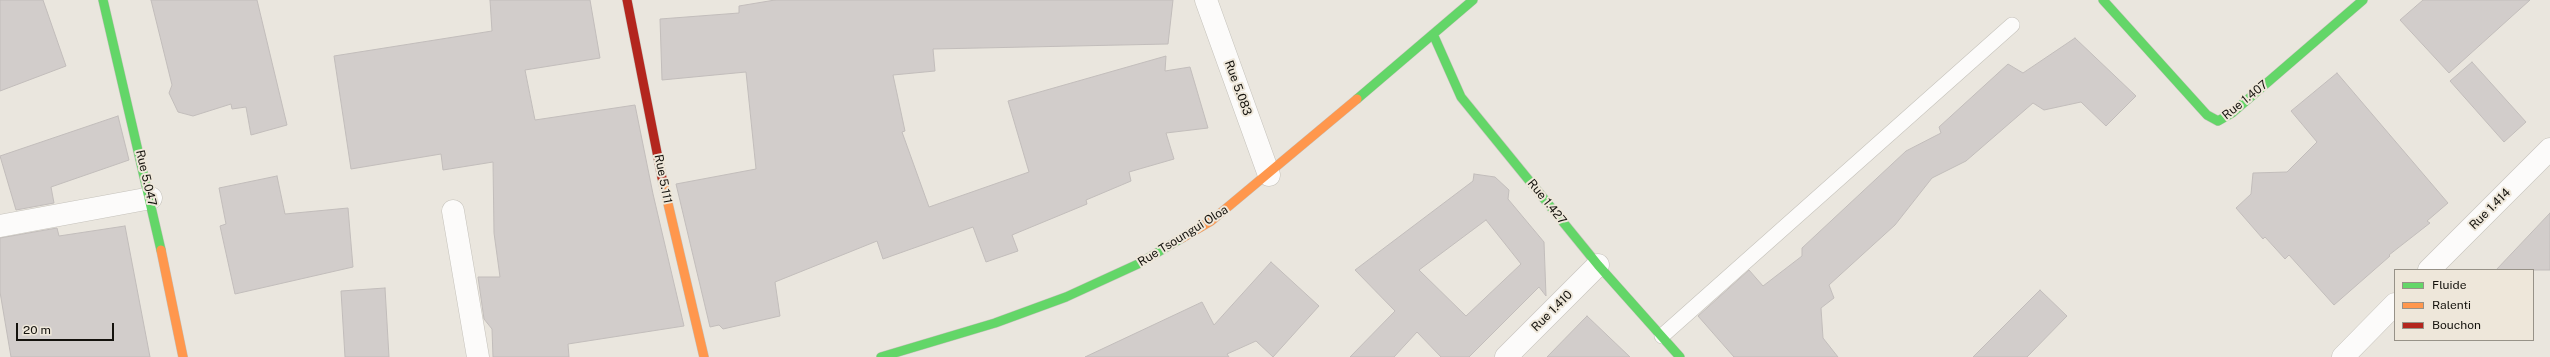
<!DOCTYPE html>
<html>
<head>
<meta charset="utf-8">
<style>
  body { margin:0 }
  #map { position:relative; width:2550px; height:357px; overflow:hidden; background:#eae6de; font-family:"Public Sans",sans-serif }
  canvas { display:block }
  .legend { position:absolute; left:2394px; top:269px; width:140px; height:72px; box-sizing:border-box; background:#eee7da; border:1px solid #979288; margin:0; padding:5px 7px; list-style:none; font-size:12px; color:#14120d }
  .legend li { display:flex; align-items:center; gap:8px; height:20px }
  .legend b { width:20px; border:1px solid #979288 }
  .scale { position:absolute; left:16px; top:323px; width:98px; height:18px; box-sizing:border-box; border:2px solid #14120d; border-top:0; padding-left:5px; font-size:12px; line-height:14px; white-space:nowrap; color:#14120d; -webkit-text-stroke:3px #eee7da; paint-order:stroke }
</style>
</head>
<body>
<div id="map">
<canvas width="2550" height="357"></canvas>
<ul class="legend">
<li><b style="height:5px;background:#63d668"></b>Fluide</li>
<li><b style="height:5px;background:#ff974d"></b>Ralenti</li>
<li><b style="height:5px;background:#b3261e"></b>Bouchon</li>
</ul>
<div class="scale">20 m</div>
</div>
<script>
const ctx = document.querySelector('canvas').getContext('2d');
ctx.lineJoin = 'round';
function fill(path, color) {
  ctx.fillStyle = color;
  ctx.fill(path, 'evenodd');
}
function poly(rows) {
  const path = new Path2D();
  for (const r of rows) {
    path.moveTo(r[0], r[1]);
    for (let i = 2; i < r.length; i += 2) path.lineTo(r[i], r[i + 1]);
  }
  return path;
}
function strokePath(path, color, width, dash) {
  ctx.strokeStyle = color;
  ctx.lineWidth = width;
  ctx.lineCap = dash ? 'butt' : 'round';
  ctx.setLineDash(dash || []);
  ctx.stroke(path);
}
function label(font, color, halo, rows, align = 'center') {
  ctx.font = font + ' "Public Sans",sans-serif';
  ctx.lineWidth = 4;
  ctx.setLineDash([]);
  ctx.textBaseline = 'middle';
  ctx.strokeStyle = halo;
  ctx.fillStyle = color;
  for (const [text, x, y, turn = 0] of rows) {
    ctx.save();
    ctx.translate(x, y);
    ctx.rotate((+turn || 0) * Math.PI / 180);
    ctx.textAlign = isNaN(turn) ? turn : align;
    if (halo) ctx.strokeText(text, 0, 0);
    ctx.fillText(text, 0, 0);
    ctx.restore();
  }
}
const building = poly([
  [0,0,43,0,66,66,0,91,0,0],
  [151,0,257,0,287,125,251,135,246,107,232,109,231,104,193,116,178,112,169,93,172,85,151,0],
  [490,0,590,0,600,58,525,70,535,120,635,105,653,194,684,326,568,344,569,357,493,357,492,329,484,319,478,277,500,277,494,233,493,162,443,170,441,154,351,169,334,56,492,31,490,0],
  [775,0,1173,0,1168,44,933,49,935,71,893,75,905,131,902,132,929,207,1029,172,1008,101,1166,56,1165,71,1190,67,1208,128,1166,133,1174,159,1129,172,1131,181,1086,200,1087,204,1012,235,1018,251,986,262,973,227,883,259,877,241,775,282,780,316,723,329,719,325,710,327,676,184,756,169,746,72,662,80,660,19,739,13,739,6,775,0],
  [2423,0,2530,0,2449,73,2400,20,2423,0],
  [2075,38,2136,96,2106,126,2081,102,2044,110,2033,103,1966,161,1932,178,1895,225,1829,285,1834,298,1821,308,1823,338,1838,357,1734,357,1698,316,1749,270,1763,286,1802,256,1802,248,1906,151,1941,133,1939,127,2008,64,2023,73,2075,38],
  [2472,62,2526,122,2504,142,2450,81,2472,62],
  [2337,73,2448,203,2427,221,2430,223,2389,255,2390,256,2334,305,2289,255,2285,259,2265,237,2263,239,2236,208,2251,194,2253,173,2287,172,2317,142,2291,111,2337,73],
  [118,116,129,160,51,187,54,203,16,210,0,156,118,116],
  [1474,174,1495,177,1509,190,1508,199,1544,242,1546,296,1539,287,1469,357,1441,357,1417,332,1394,357,1350,357,1395,311,1355,270,1473,181,1474,174],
  [1486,220,1521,264,1466,316,1419,270,1486,220],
  [277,176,285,214,348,208,353,267,235,294,220,226,226,224,219,188,277,176],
  [2550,213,2550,270,2496,270,2550,213],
  [125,226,150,357,11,357,0,292,0,238,57,228,59,236,125,226],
  [1271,262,1319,306,1273,357,1256,341,1227,354,1229,357,1085,357,1202,302,1214,325,1271,262],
  [385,288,389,357,345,357,341,291,385,288],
  [2040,290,2067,316,2027,357,1973,357,2040,290],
  [1587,316,1630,357,1547,357,1587,316]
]);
fill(building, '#d2cdcb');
strokePath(building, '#c2bdbb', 1);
const lane = poly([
  [1662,336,2012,25]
]);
const street = poly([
  [1206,0,1269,175],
  [453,211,478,357],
  [0,226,151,198],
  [2429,270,2550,149],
  [1506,357,1598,265],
  [2343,357,2395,304]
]);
const fast = poly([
  [103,0,161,250],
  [2103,0,2207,115,2218,121,2232,113,2363,0],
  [1433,34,1461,97,1598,265,1680,357],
  [1357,99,1473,0],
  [881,357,995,323,1066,297,1138,264,1182,238]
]);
const slow = poly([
  [662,178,704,357],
  [1182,238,1211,221,1357,99],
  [161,250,183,357]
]);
const jam = poly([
  [627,0,662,178]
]);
strokePath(lane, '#c5c2bb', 16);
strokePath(street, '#c5c2bb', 23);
strokePath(fast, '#c5c2bb', 10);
strokePath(slow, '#c5c2bb', 10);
strokePath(jam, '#c5c2bb', 10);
strokePath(lane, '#fcfbfa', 15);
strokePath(street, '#fcfbfa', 22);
strokePath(fast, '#63d668', 9);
strokePath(slow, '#ff974d', 9);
strokePath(jam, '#b3261e', 9);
label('12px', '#14120d', '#eee7da', [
  ["Rue 5.083",1238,88,70],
  ["Rue 1.407",2245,100,-39],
  ["Rue 5.047",146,178,77],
  ["Rue 5.111",663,179,79],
  ["Rue 1.427",1547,202,51],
  ["Rue 1.414",2490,209,-45],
  ["Rue Tsoungui Oloa",1183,236,-32],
  ["Rue 1.410",1552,311,-45]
]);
</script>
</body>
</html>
